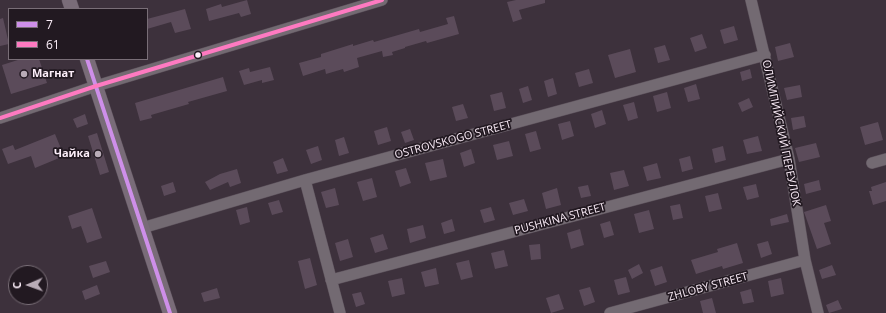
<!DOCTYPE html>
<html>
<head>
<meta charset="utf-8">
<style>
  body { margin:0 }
  #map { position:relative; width:886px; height:313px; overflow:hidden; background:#3d313c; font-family:"Open Sans",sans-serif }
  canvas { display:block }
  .legend { position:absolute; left:8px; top:8px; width:140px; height:52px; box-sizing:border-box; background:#221921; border:1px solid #796e77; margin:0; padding:5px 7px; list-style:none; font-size:12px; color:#fceef9 }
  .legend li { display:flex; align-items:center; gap:8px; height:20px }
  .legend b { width:20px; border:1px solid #796e77 }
  .north { position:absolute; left:8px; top:265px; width:40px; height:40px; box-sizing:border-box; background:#221921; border:1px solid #796e77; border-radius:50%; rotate:268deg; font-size:11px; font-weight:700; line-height:16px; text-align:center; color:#fceef9 }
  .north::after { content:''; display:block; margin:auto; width:14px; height:18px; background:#b9acb7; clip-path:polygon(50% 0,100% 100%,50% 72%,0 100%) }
</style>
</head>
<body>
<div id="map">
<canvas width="886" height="313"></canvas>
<ul class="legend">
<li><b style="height:5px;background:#ce8fe9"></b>7</li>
<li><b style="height:5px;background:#fe7ac1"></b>61</li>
</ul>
<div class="north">С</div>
</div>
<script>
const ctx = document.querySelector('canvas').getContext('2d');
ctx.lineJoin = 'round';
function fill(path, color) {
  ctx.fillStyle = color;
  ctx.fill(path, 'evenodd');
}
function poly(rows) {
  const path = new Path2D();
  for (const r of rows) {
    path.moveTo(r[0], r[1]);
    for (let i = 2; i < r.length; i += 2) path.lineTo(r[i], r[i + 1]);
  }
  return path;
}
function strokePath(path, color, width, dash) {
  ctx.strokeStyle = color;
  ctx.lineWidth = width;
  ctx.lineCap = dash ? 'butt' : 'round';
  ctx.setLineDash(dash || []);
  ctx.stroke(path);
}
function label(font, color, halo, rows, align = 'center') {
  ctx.font = font + ' "Open Sans",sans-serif';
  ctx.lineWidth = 3.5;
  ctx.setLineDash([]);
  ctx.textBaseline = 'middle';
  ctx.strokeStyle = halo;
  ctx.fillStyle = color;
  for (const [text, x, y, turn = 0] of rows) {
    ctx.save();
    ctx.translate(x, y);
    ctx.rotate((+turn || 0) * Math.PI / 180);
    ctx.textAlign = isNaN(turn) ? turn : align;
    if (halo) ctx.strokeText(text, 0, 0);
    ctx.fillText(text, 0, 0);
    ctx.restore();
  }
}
fill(poly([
  [247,0,251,14,241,17,239,13,209,21,206,9,221,4,222,7],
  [516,0,545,0,545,3,519,10,522,19,513,22,507,2],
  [185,9,191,29,175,33,171,22,147,29,147,19],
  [454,16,459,34,427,43,426,41,405,47,405,48,392,52,393,55,383,57,382,51,357,58,359,67,344,72,343,69,326,74,325,69,303,76,299,63,321,57,321,54,353,44,353,46,373,40,374,42,419,29,420,32,448,24,446,18],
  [3,18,9,44,0,46,0,19],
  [734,26,738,40,724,44,720,30],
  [702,34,707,48,695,52,690,38],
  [790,43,794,57,778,61,775,47],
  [665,45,670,60,658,63,654,48],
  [630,49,636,72,615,78,608,55],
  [21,59,39,59,47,83,11,94,2,65],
  [270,67,274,80,262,83,262,80,244,85,239,71,249,68,250,72],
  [589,69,593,83,579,87,575,73],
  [750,69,752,78,742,81,740,72],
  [223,77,227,91,188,102,189,104,151,115,152,118,140,121,135,103],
  [553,78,557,94,548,97,544,81],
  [696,84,700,99,688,102,684,88],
  [800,85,802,97,787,100,784,88],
  [528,86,532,100,523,103,519,89],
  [502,92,506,108,494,111,490,95],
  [667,92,671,108,657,112,653,96],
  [749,98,753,107,742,112,738,103],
  [634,102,638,118,628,121,623,105],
  [463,104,468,118,456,121,452,107],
  [602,110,606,124,595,128,591,114],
  [85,114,88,124,77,128,73,119],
  [804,116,806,127,793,130,791,118],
  [570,121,574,136,562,140,558,124],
  [878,122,883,140,865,145,860,127],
  [387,127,391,141,378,145,374,131],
  [410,129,414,140,405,143,401,132],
  [536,131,541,149,530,152,525,134],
  [97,133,109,172,100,175,88,136],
  [55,134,64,156,35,168,31,156,8,164,2,149,13,145,15,150],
  [758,136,762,151,747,154,743,140],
  [344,137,349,153,339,156,335,140],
  [509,141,513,156,497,160,493,145],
  [816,143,820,157,799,162,795,148],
  [318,146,322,160,311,164,306,150],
  [723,146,726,160,715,163,712,149],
  [471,149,475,163,464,167,460,153],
  [690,156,693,169,682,172,679,159],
  [283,158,288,171,277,174,273,162],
  [443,159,447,177,430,181,425,163],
  [657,163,661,178,647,181,643,167],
  [406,168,411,183,400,187,395,171],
  [237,169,241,183,230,187,228,182,210,190,205,182,220,174],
  [624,170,629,186,614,190,610,173],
  [372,178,377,197,363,201,357,182],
  [819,180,821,190,806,194,804,184],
  [173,182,176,192,164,196,161,186],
  [886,182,886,201,873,205,869,191,872,191,871,187],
  [756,184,759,197,747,200,743,187],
  [588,185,591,196,581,198,578,187],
  [335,188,339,205,326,208,321,192],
  [557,188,561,205,546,209,542,193],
  [718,193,722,209,709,212,705,196],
  [524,199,528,211,513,215,509,203],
  [279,200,283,212,272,215,268,203],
  [680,204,683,218,673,220,670,206],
  [826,205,831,221,824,223,831,244,817,249,804,212],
  [247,207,250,222,240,225,236,210],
  [491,207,495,220,484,223,480,210],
  [92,208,102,238,87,243,81,226,72,229,68,216],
  [649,210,654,229,639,233,634,214],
  [787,214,789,222,771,226,770,219],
  [452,219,455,231,444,234,441,223],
  [610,221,614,235,604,238,600,224],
  [423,225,426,238,410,243,407,229],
  [580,229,584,245,571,249,567,233],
  [383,234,388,249,375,253,370,238],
  [348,239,353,257,340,261,335,243],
  [768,241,772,254,761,258,757,244],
  [737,243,743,263,723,269,722,266,696,274,691,260,718,252,717,249],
  [540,244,541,259,531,260,529,245],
  [504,250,508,266,495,269,491,253],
  [310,258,317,285,305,289,298,261],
  [469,260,473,277,461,280,456,263],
  [106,261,110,272,93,278,89,266],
  [639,264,643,273,632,279,628,270],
  [832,265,836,275,822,279,819,270],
  [662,266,667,282,655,286,650,270],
  [436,268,439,284,425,287,421,272],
  [626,277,630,292,618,295,614,280],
  [402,278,405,294,392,297,388,281],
  [781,278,784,294,771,297,768,281],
  [97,285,100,294,85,300,82,291],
  [590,287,595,302,584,306,579,290],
  [217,288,220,298,204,302,201,293],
  [751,289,754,302,743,304,740,292],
  [361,292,365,304,356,307,352,294],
  [559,294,564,309,551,313,546,298],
  [712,298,716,313,703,313,700,301],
  [838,300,842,309,829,313,826,305]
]), '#5b4b5a');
const minor = poly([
  [751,0,789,159,805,260,818,313],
  [0,118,96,86,382,0],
  [872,163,886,159],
  [305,180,340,313],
  [142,228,305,180,765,55],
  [331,280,789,159],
  [610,313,805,260]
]);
const major = poly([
  [69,0,72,9],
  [87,59,170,313]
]);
strokePath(minor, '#5b505a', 12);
strokePath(major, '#5b505a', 15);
strokePath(minor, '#736a72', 11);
strokePath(major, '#796c78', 14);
strokePath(poly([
  [87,59,170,313]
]), '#ce8fe9', 4);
strokePath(poly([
  [0,118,96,86,382,0]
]), '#fe7ac1', 4);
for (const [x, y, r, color] of [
  [198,55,3.5,"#fceef9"],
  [24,74,4,"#b9acb7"],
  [98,154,4,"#b9acb7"]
]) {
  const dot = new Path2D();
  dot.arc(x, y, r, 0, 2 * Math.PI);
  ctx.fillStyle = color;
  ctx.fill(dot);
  strokePath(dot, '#221921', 1.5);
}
label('bold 11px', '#fceef9', '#221921', [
  ["Магнат",32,74],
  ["Чайка",90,154,"right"]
], 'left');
label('11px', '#fceef9', '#221921', [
  ["ОЛИМПИЙСКИЙ ПЕРЕУЛОК",781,133,78],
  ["OSTROVSKOGO STREET",453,140,-15],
  ["PUSHKINA STREET",560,219,-15],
  ["ZHLOBY STREET",708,287,-15]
]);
</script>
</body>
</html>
